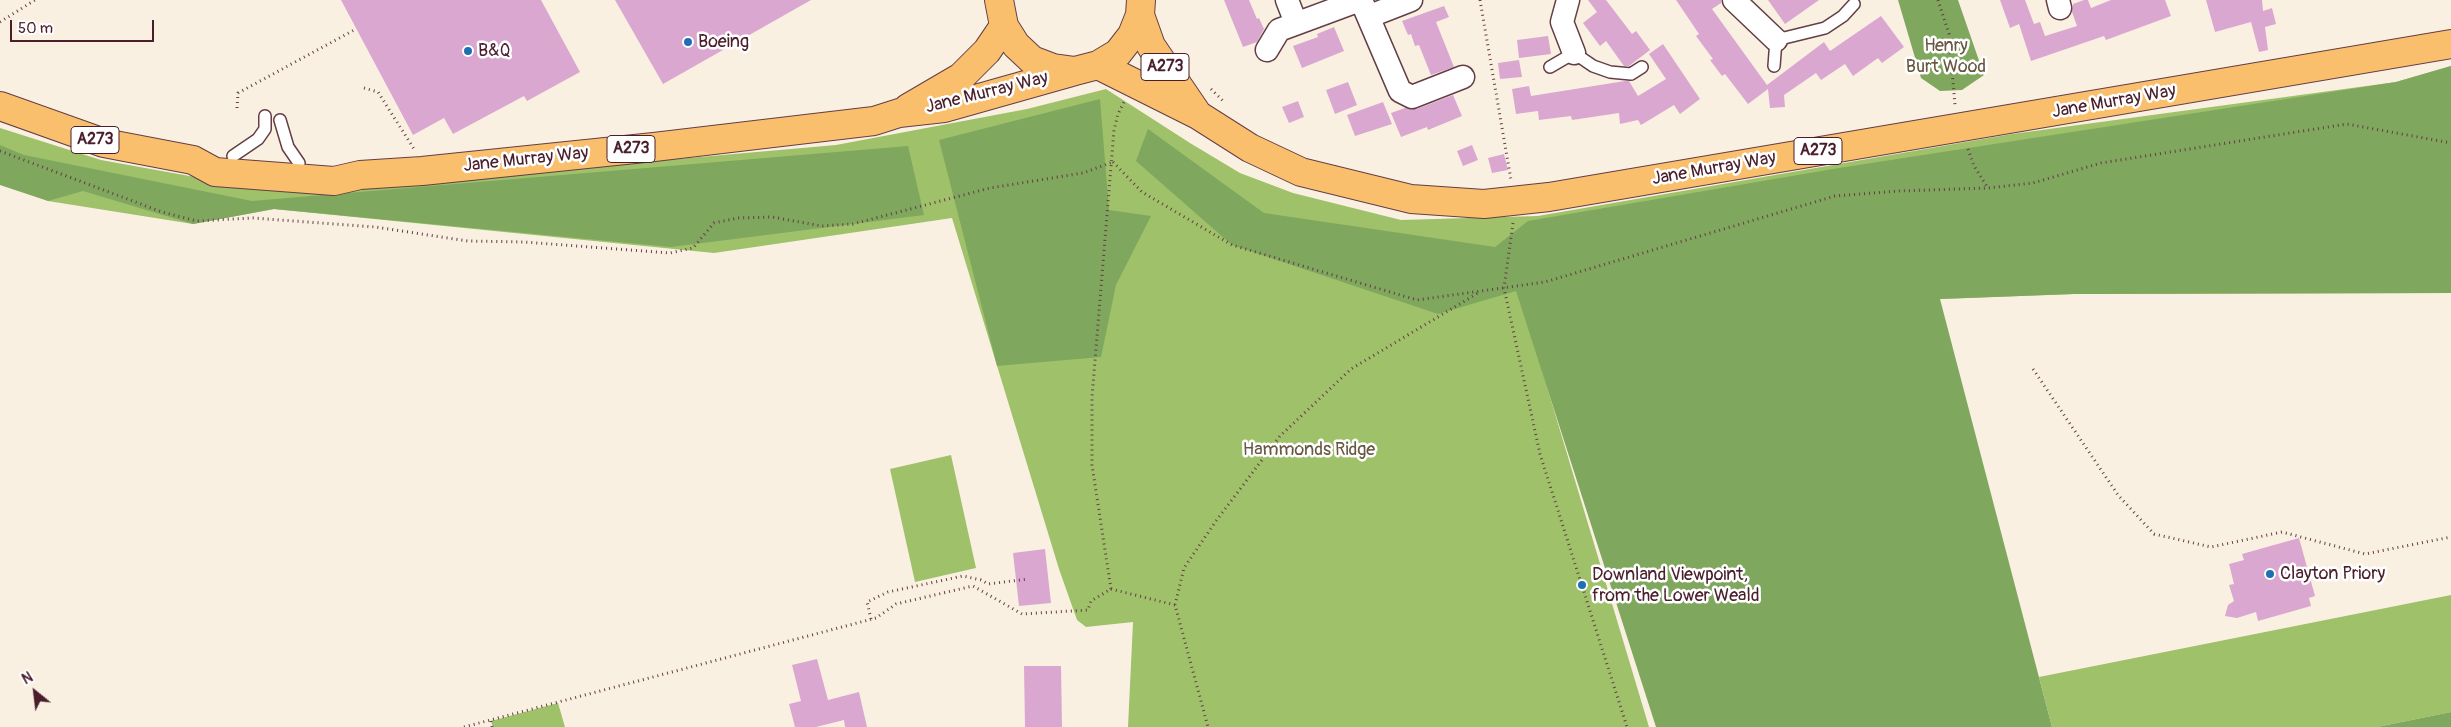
<!DOCTYPE html>
<html>
<head>
<meta charset="utf-8">
<style>
  body { margin:0 }
  #map { position:relative; width:2451px; height:727px; overflow:hidden; background:#faf0e2; font-family:Pangolin,sans-serif }
  canvas { display:block }
  .north { position:absolute; left:10px; top:667px; width:50px; height:50px; -webkit-text-stroke:4px #fff; paint-order:stroke; rotate:331deg; font-size:14px; font-weight:700; line-height:20px; text-align:center; color:#4a1f2b }
  .north::after { content:''; display:block; margin:auto; width:18px; height:22px; background:#4a1f2b; clip-path:polygon(50% 0,100% 100%,50% 72%,0 100%) }
  .scale { position:absolute; left:10px; top:20px; width:144px; height:22px; box-sizing:border-box; border:2px solid #4a1f2b; border-top:0; padding-left:6px; font-size:15px; line-height:18px; white-space:nowrap; color:#4a1f2b; -webkit-text-stroke:4px #fff; paint-order:stroke }
</style>
</head>
<body>
<div id="map">
<canvas width="2451" height="727"></canvas>
<div class="north">N</div>
<div class="scale">50 m</div>
</div>
<script>
const ctx = document.querySelector('canvas').getContext('2d');
ctx.lineJoin = 'round';
function fill(path, color) {
  ctx.fillStyle = color;
  ctx.fill(path, 'evenodd');
}
function poly(rows) {
  const path = new Path2D();
  for (const r of rows) {
    path.moveTo(r[0], r[1]);
    for (let i = 2; i < r.length; i += 2) path.lineTo(r[i], r[i + 1]);
  }
  return path;
}
function strokePath(path, color, width, dash) {
  ctx.strokeStyle = color;
  ctx.lineWidth = width;
  ctx.lineCap = dash ? 'butt' : 'round';
  ctx.setLineDash(dash || []);
  ctx.stroke(path);
}
function label(font, color, halo, rows, align = 'center') {
  ctx.font = font + ' Pangolin,sans-serif';
  ctx.lineWidth = 5;
  ctx.setLineDash([]);
  ctx.textBaseline = 'middle';
  ctx.strokeStyle = halo;
  ctx.fillStyle = color;
  for (const [text, x, y, turn = 0] of rows) {
    ctx.save();
    ctx.translate(x, y);
    ctx.rotate((+turn || 0) * Math.PI / 180);
    ctx.textAlign = isNaN(turn) ? turn : align;
    if (halo) ctx.strokeText(text, 0, 0);
    ctx.fillText(text, 0, 0);
    ctx.restore();
  }
}
fill(poly([
  [2451,66,2451,293,2074,294,1940,299,1520,297,1649,727,1128,727,1133,622,1086,627,1077,620,1059,569,952,218,714,253,274,209,193,224,48,201,0,176,0,128,101,160,256,188,541,171,836,145,1027,109,1106,89,1190,143,1240,173,1293,193,1401,220,1538,216,2012,134,2396,82],
  [951,455,976,568,915,582,890,469],
  [2451,595,2451,712,2377,727,2052,727,2039,677],
  [558,703,565,727,493,727,491,721]
]), '#9fc16a');
fill(poly([
  [1898,0,1958,0,1984,75,1962,90,1940,91,1921,78],
  [2451,66,2451,293,2074,294,1940,299,2052,727,1656,727,1516,291,1438,314,1232,245,1136,161,1148,129,1264,213,1495,247,1528,221,1839,168,2396,82],
  [1100,99,1109,210,1151,216,1116,285,1101,357,997,366,939,140],
  [0,145,24,155,252,201,908,146,924,215,671,247,274,209,193,224,83,191,48,201,0,185],
  [2451,712,2451,727,2377,727]
]), '#7fa75e');
fill(poly([
  [341,0,541,0,580,72,527,101,524,96,453,134,444,118,413,135],
  [615,0,811,0,663,84],
  [1224,0,1249,0,1257,19,1259,18,1264,29,1257,42,1243,47],
  [1588,0,1606,0,1632,34,1636,31,1650,50,1629,66,1624,66,1606,41,1600,46,1583,23,1597,12],
  [1676,0,1721,0,1721,3,1712,9,1767,85,1824,42,1830,51,1881,16,1904,47,1882,63,1878,58,1853,76,1845,64,1821,80,1816,73,1784,95,1785,107,1770,108,1768,89,1748,104,1725,74,1722,76,1710,60,1713,59,1696,36,1699,34],
  [1768,0,1819,0,1785,24],
  [2000,0,2025,0,2034,24,2040,22,2045,36,2077,26,2072,12,2073,4,2084,0,2088,0,2091,8,2111,0,2165,0,2171,16,2106,40,2104,36,2031,61,2019,24,2010,28],
  [2206,0,2262,0,2263,11,2272,8,2276,24,2265,27,2268,50,2259,52,2251,22,2215,32],
  [1444,6,1449,17,1436,22,1454,67,1431,75,1419,45,1415,46,1411,34,1408,35,1402,21],
  [1334,27,1344,51,1302,68,1293,46,1318,37,1317,34],
  [1548,36,1551,54,1519,58,1517,40],
  [1663,44,1700,99,1680,114,1674,105,1641,125,1638,120,1620,124,1619,113,1572,120,1571,116,1539,120,1538,111,1516,114,1512,89,1529,86,1531,96,1625,81,1629,81,1638,96,1666,79,1649,54],
  [1519,60,1522,77,1500,79,1498,63],
  [1348,82,1357,105,1335,114,1326,90],
  [1453,95,1462,116,1428,130,1427,127,1401,137,1391,113,1405,108,1417,109],
  [1298,101,1304,117,1289,123,1282,107],
  [1383,102,1392,124,1355,136,1347,115],
  [1472,145,1478,160,1463,166,1457,151],
  [1504,154,1508,170,1492,173,1488,158],
  [2299,538,2315,596,2309,598,2311,606,2258,621,2256,612,2237,618,2225,616,2228,605,2234,601,2229,585,2234,584,2229,564,2244,560,2242,554],
  [1045,549,1051,603,1019,606,1013,553],
  [817,659,828,700,859,692,867,727,845,727,844,720,816,727,795,727,789,704,801,701,792,665],
  [1024,666,1061,666,1062,727,1025,727]
]), '#daa7d0');
const lane = poly([
  [1774,66,1776,40,1825,28,1843,16,1854,4],
  [1550,67,1574,53,1593,66,1610,72,1631,74,1642,67],
  [280,120,288,147,299,163],
  [233,156,258,139,265,129,265,116]
]);
const street = poly([
  [1287,0,1296,23],
  [1361,0,1400,91,1412,97,1463,77],
  [1568,0,1562,22,1574,53],
  [1734,0,1776,40],
  [2058,0,2060,8],
  [1370,16,1411,0],
  [1267,50,1279,30,1360,0]
]);
const primary = poly([
  [999,0,1004,26,1016,45,1032,60,1053,68,1075,71,1098,65,1118,53,1132,35,1140,15,1141,0],
  [1140,15,1151,46,1196,112],
  [1098,65,1198,115,1250,148,1301,172,1411,199,1484,204,1549,197,2451,44],
  [0,106,104,143,193,160,215,172,334,181,360,175,422,171,654,147,874,121,899,113,944,108,1075,71],
  [908,108,961,77,987,51,1004,26]
]);
strokePath(lane, '#643e46', 14);
strokePath(street, '#643e46', 25);
strokePath(primary, '#643e46', 30);
strokePath(poly([
  [1480,0,1511,180],
  [1938,0,1949,34,1955,105],
  [0,22,35,0],
  [364,88,378,92,414,149],
  [1211,89,1224,102],
  [237,108,238,93,356,29],
  [1968,149,1974,166,1988,188],
  [0,151,162,212,197,221,253,218,375,227,468,241,524,242,670,253,693,248,714,223,738,218,772,217,822,226,853,224,990,188,1083,173,1113,162],
  [1113,162,1142,192,1232,245,1417,300,1545,282,1835,196,1899,191,1988,188,2033,183,2101,163,2347,124,2451,143],
  [1513,223,1504,288,1540,454,1627,727],
  [2033,369,2118,495,2154,534,2211,547,2282,532,2365,554,2451,537],
  [1111,589,1092,465,1092,397,1114,130,1118,114,1124,102],
  [1175,605,1184,568,1216,521,1280,436,1351,369,1478,293],
  [871,619,867,602,888,592,963,576,981,580,988,584,1028,579],
  [491,721,492,727],
  [464,727,876,618,896,604,973,586,1022,614,1088,610,1091,601,1111,589,1175,605,1208,727]
]), '#643e46', 3, [1, 4]);
strokePath(lane, '#fff', 11);
strokePath(street, '#fff', 22);
strokePath(primary, '#f9bf6d', 28);
for (const [x, y, r, color] of [
  [688,42,5,"#1f6fb2"],
  [468,51,5,"#1f6fb2"],
  [2270,574,5,"#1f6fb2"],
  [1582,585,5,"#1f6fb2"]
]) {
  const dot = new Path2D();
  dot.arc(x, y, r, 0, 2 * Math.PI);
  ctx.fillStyle = color;
  ctx.fill(dot);
  strokePath(dot, '#fff', 2);
}
for (const [x, y, w] of [
  [1165,67,48],
  [95,140,48],
  [631,149,48],
  [1818,151,48]
]) {
  const box = new Path2D();
  box.roundRect(x - w / 2, y - 13.5, w, 27, 4);
  ctx.fillStyle = '#fff';
  ctx.fill(box);
  strokePath(box, '#4a1f2b', 1);
}
label('bold 16px', '#4a1f2b', null, [
  ["A273",1165,67],
  ["A273",95,140],
  ["A273",631,149],
  ["A273",1818,151]
]);
label('18px', '#4a1f2b', '#fff', [
  ["Boeing",698,42],
  ["B&Q",478,51],
  ["Clayton Priory",2280,574],
  ["Downland Viewpoint,",1592,575],
  ["from the Lower Weald",1592,596]
], 'left');
label('18px', '#685841', '#fff', [
  ["Henry",1946,46],
  ["Burt Wood",1946,67],
  ["Hammonds Ridge",1309,450]
]);
label('18px', '#4a1f2b', '#fff', [
  ["Jane Murray Way",987,93,-14],
  ["Jane Murray Way",2114,102,-10],
  ["Jane Murray Way",526,160,-6],
  ["Jane Murray Way",1714,169,-10]
]);
</script>
</body>
</html>
